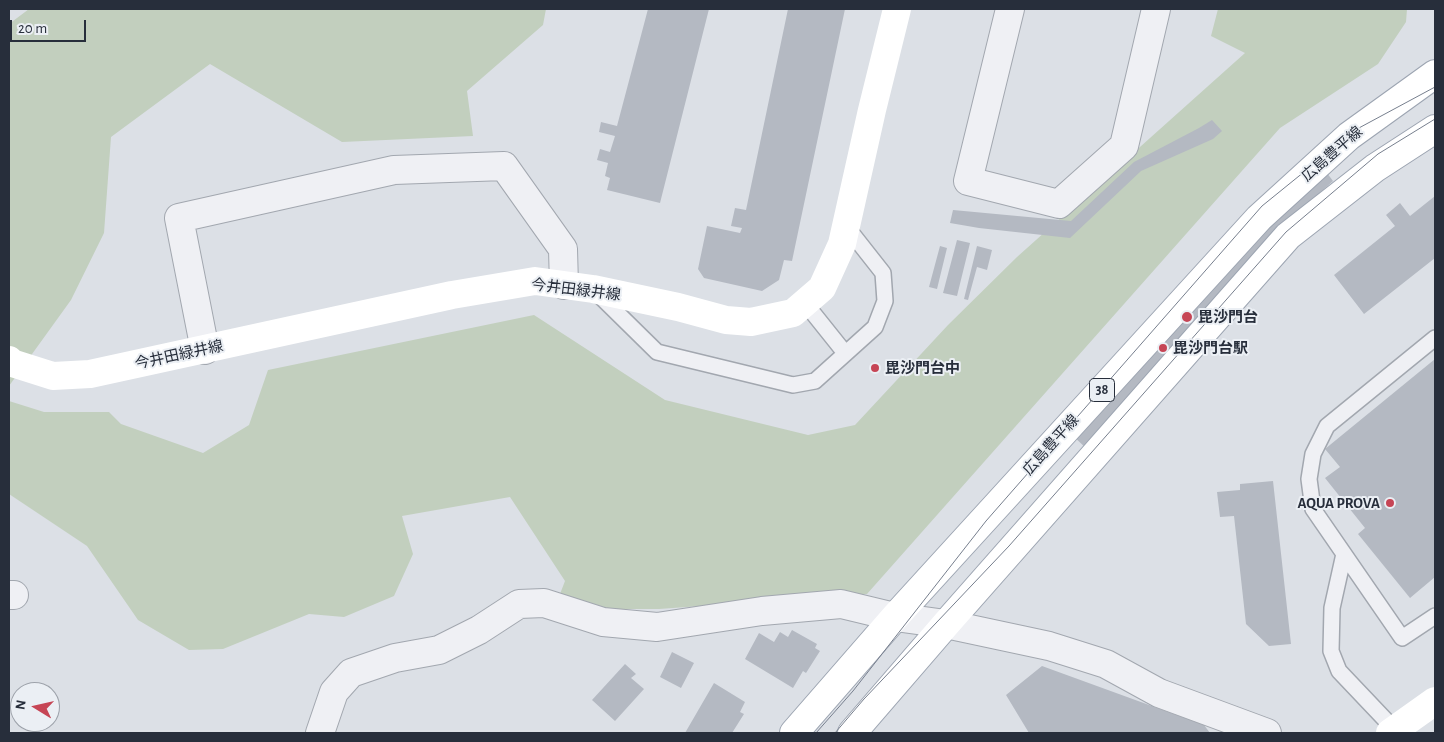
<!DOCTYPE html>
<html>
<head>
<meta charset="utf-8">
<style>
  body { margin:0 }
  #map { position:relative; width:1444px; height:742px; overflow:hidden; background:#dce0e6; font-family:"Alegreya Sans",sans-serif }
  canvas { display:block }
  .frame { position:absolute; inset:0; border:10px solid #272e3b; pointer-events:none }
  .north { position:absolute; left:10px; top:682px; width:50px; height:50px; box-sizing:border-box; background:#ebeff4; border:1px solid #9da2aa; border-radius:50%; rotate:279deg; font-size:14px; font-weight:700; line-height:20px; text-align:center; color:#272e3b }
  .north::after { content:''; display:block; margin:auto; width:18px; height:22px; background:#c64555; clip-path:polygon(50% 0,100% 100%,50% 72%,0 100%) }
  .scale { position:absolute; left:10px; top:20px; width:76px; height:22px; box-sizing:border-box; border:2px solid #272e3b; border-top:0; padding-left:6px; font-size:15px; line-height:18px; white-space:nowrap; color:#272e3b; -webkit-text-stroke:4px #ebeff4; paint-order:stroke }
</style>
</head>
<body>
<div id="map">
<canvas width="1444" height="742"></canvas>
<div class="frame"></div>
<div class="north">N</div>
<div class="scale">20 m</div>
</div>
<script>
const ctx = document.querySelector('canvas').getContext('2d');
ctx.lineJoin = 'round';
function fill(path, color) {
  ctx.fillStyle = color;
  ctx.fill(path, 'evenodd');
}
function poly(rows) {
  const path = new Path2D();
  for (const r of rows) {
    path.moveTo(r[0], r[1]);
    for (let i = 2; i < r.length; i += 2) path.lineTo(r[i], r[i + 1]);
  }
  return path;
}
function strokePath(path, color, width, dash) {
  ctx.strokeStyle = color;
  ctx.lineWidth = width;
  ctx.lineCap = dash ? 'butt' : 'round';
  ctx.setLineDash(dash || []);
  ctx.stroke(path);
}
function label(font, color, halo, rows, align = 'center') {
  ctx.font = font + ' "Alegreya Sans","Noto Sans JP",sans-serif';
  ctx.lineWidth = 4;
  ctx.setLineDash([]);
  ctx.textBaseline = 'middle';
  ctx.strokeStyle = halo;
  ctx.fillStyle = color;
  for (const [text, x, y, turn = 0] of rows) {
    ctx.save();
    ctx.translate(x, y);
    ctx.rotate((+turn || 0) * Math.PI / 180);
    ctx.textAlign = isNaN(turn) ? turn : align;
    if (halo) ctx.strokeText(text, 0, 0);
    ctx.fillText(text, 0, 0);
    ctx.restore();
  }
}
fill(poly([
  [29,9,546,9,543,25,467,91,473,136,342,142,210,64,111,137,104,233,71,300,9,386,9,24],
  [1218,9,1407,9,1406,22,1378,64,1280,128,867,594,659,609,611,609,560,594,565,581,510,497,402,516,413,554,394,596,344,617,309,614,223,649,189,650,138,620,87,546,9,494,9,401,44,412,109,412,121,424,203,453,249,425,268,370,534,315,665,400,808,435,855,425,948,325,1017,257,1245,53,1211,36]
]), '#c2cfbe');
fill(poly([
  [648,9,709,9,660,203,607,190,610,178,605,176,608,163,597,160,600,149,610,152,615,136,599,132,601,122,617,126],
  [788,9,845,9,792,261,784,260,779,280,762,291,704,278,698,269,707,226,740,233,742,228,731,226,735,208,746,210],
  [1212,120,1222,131,1213,139,1141,171,1070,238,979,228,950,223,953,210,1071,221,1134,162,1199,128],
  [1321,165,1333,181,1303,208,1088,450,1071,434],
  [1435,196,1435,258,1364,314,1334,275,1395,226,1386,215,1400,203,1410,216],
  [957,240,970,243,957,296,943,293],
  [940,246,947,248,937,289,929,287],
  [977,246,992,250,987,270,977,267,968,300,964,299],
  [1435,359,1435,577,1410,598,1358,534,1365,528,1325,478,1340,467,1325,449],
  [1273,481,1291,644,1269,646,1246,624,1234,516,1220,517,1217,492,1240,490,1240,484],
  [792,630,817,644,815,648,820,651,806,673,803,671,793,688,745,659,759,633,774,642,780,632,788,637],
  [672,652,694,663,681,688,660,677],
  [625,664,636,674,631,678,644,689,615,721,592,700],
  [1042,666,1204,725,1210,733,1029,733,1006,695],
  [714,683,745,702,740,712,744,714,732,733,685,733]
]), '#b4b9c2');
const lane = poly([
  [597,293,657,352,793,385,815,381,875,327,885,301,883,273,846,226],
  [805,303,845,353],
  [1435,338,1327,426,1313,454,1309,479,1313,509,1402,638,1435,616],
  [1344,554,1332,608,1331,651,1339,671,1395,730]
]);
const street = poly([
  [1010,9,968,181,1059,204,1124,146,1156,9],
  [205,350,179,218,394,170,504,166,563,249,564,285],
  [9,595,14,595],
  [320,733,334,692,351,673,395,658,439,650,479,630,519,604,544,603,603,622,657,627,762,611,841,604,895,617,946,624,1049,646,1106,664,1159,693,1267,733]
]);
const primary = poly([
  [794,733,895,617,1259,218,1349,136,1435,74],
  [852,733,946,624,1288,236,1375,168,1435,129]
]);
strokePath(lane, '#a2a7af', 18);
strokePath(street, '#a2a7af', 30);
strokePath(primary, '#9ca4b1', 30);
strokePath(lane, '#eff0f4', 15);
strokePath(street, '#eff0f4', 28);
strokePath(poly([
  [9,360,12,363,53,376,90,374,452,295,535,281,593,289,678,307,726,320,751,322,793,313,822,288,842,244,872,110,897,9],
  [1390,733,1435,701]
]), '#fff', 28);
strokePath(primary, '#fff', 28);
strokePath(poly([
  [816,733,853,691,986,521,1262,206,1357,129,1435,87],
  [835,733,864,699,1009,546,1286,232,1378,154,1435,119]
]), '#777f8e', 1);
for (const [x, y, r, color] of [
  [1187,317,6,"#c64555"],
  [1163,348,5,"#c64555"],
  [875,368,5,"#c64555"],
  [1390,503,5,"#c64555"]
]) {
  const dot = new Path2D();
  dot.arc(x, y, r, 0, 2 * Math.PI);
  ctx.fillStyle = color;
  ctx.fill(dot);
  strokePath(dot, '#ebeff4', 2);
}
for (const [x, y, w] of [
  [1102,390,25]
]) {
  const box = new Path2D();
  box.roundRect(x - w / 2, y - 11.5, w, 23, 4);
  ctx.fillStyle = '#ebeff4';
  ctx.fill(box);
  strokePath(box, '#272e3b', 1);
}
label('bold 14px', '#272e3b', null, [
  ["38",1102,390]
]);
label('15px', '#272e3b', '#ebeff4', [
  ["広島豊平線",1332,154,-41],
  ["今井田緑井線",576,290,7],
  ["今井田緑井線",179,355,-12],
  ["広島豊平線",1051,445,-48]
]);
label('bold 15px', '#272e3b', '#ebeff4', [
  ["毘沙門台",1198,317],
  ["毘沙門台駅",1173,348],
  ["毘沙門台中",885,368],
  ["AQUA PROVA",1380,503,"right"]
], 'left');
</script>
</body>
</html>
